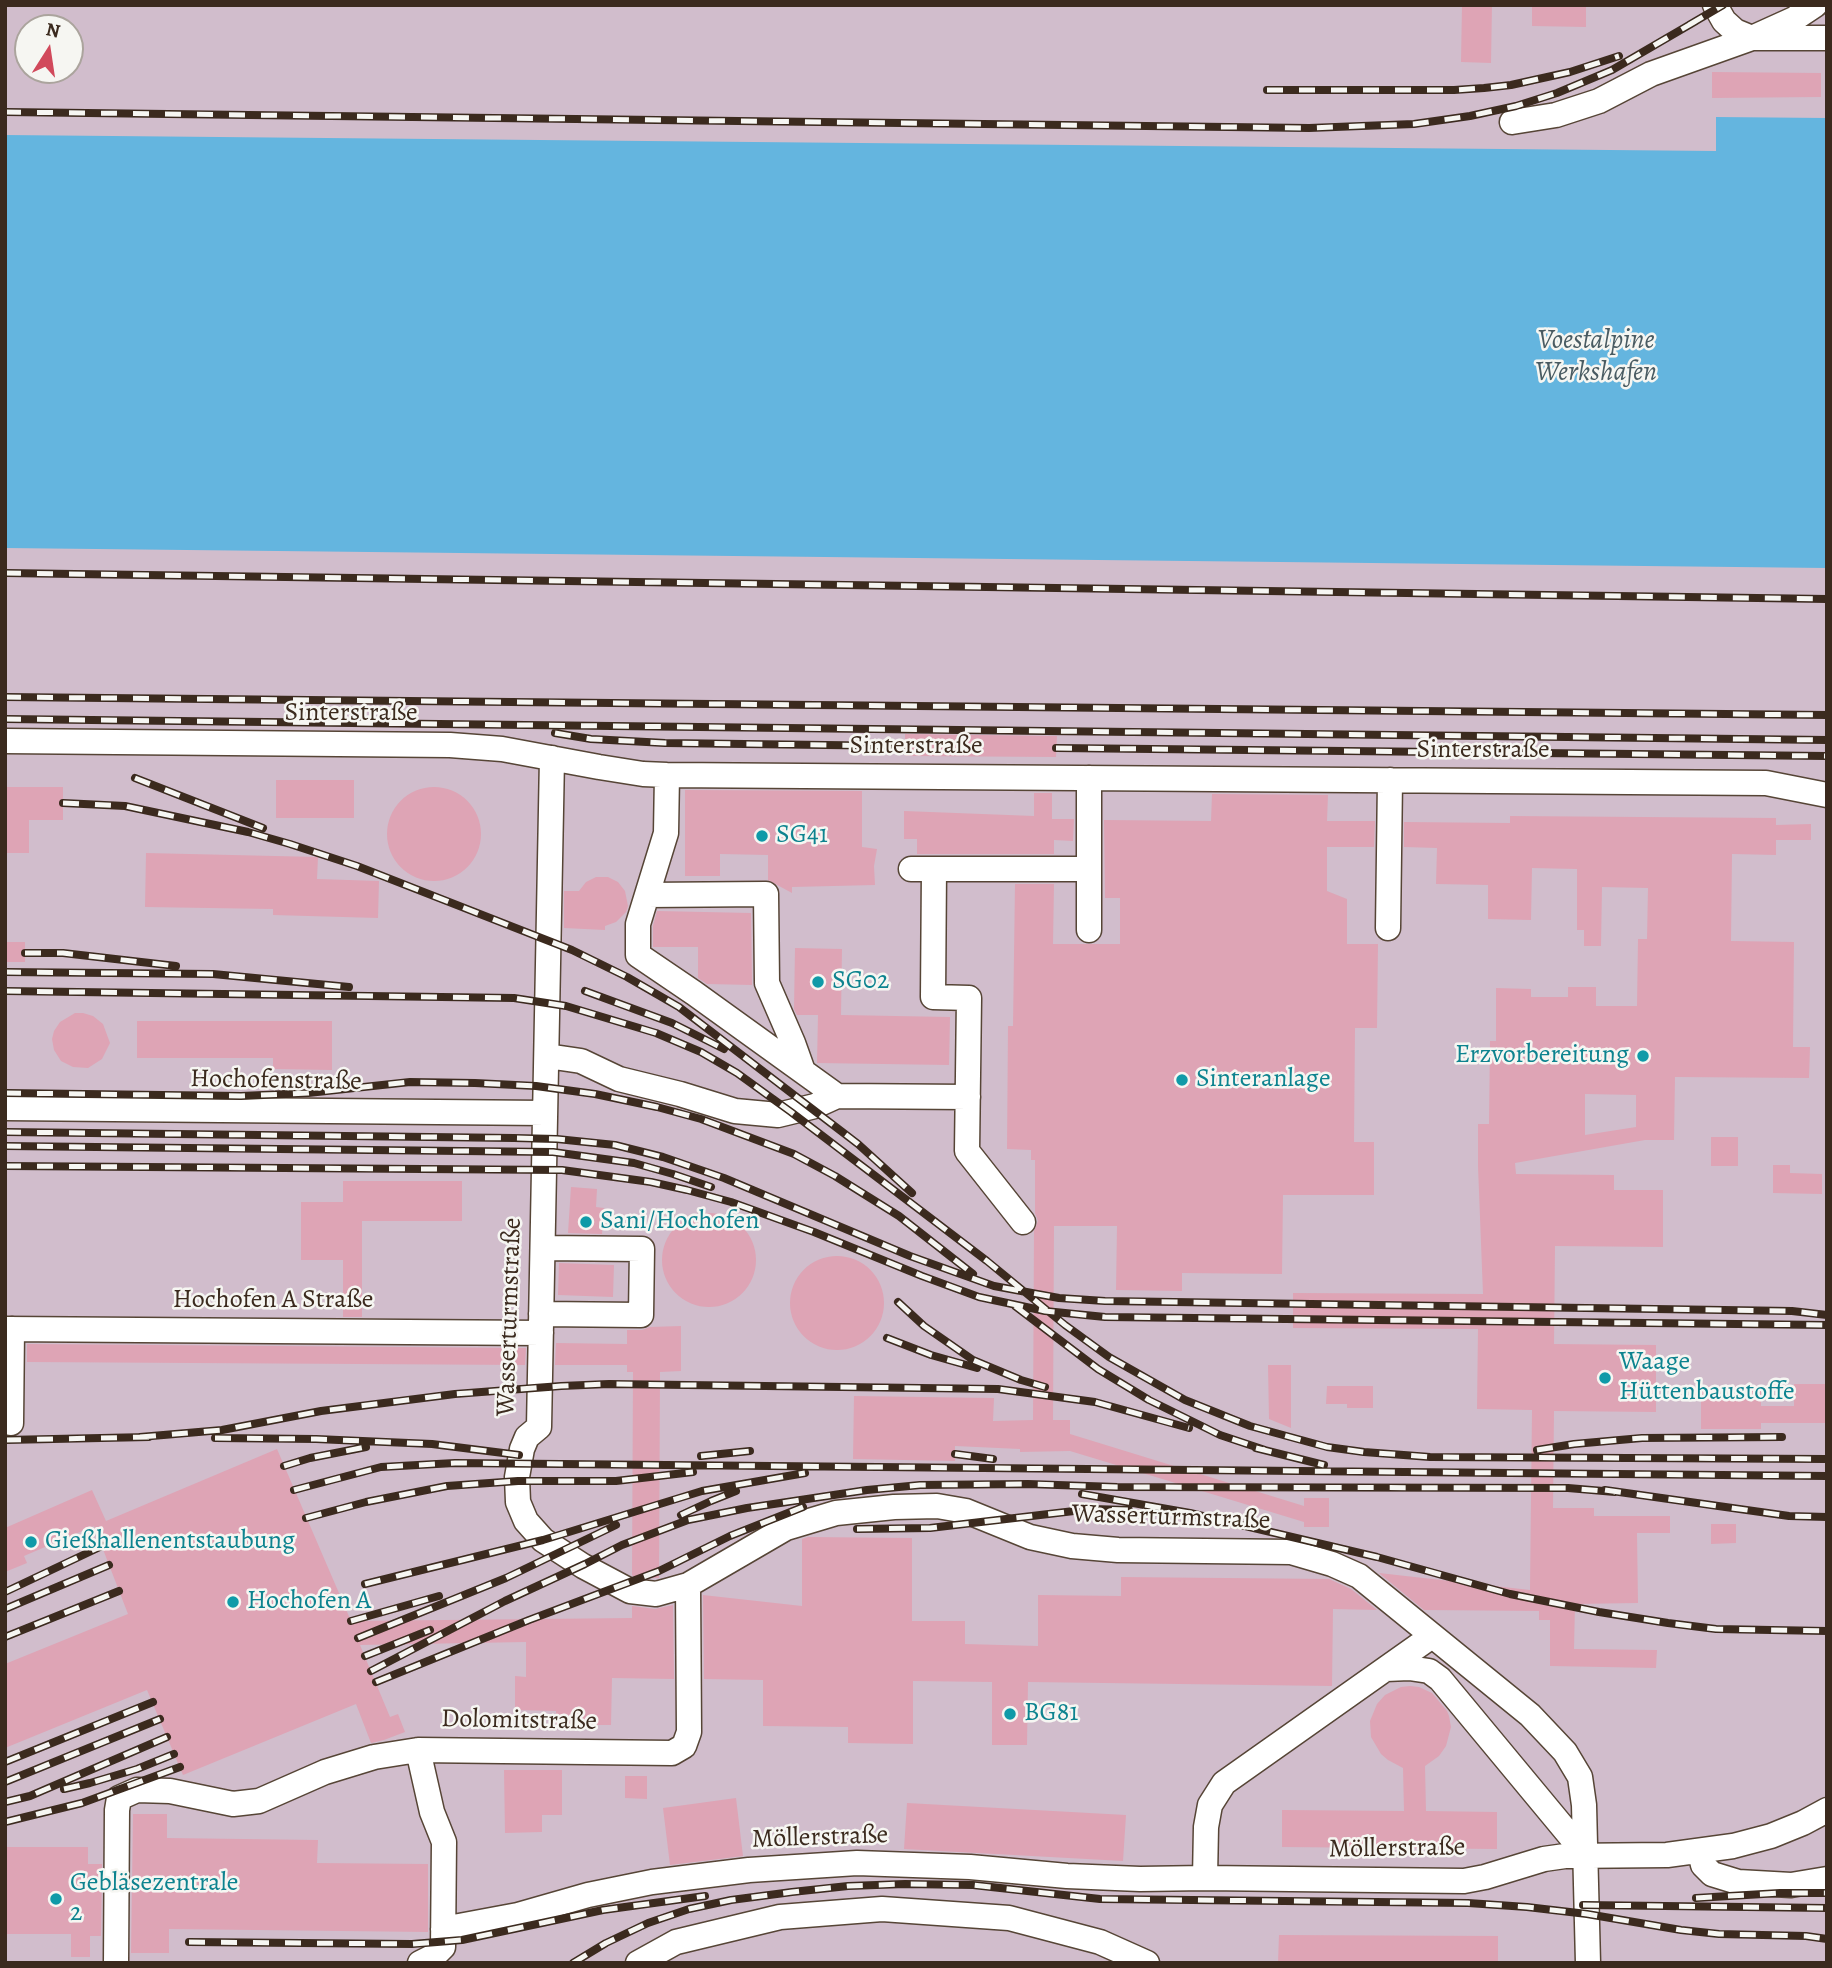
<!DOCTYPE html>
<html>
<head>
<meta charset="utf-8">
<style>
  body { margin:0 }
  #map { position:relative; width:1832px; height:1968px; overflow:hidden; background:#efdfc0; font-family:Alegreya,serif }
  canvas { display:block }
  .frame { position:absolute; inset:0; border:7px solid #3b2a1e; pointer-events:none }
  .north { position:absolute; left:14px; top:14px; width:70px; height:70px; box-sizing:border-box; background:#f6f6f2; border:2px solid #aba49d; border-radius:50%; rotate:12deg; font-size:19px; font-weight:700; line-height:28px; text-align:center; color:#3b2a1e }
  .north::after { content:''; display:block; margin:auto; width:24px; height:32px; background:#d1495b; clip-path:polygon(50% 0,100% 100%,50% 72%,0 100%) }
</style>
</head>
<body>
<div id="map">
<canvas width="1832" height="1968"></canvas>
<div class="frame"></div>
<div class="north">N</div>
</div>
<script>
const ctx = document.querySelector('canvas').getContext('2d');
ctx.lineJoin = 'round';
function fill(path, color) {
  ctx.fillStyle = color;
  ctx.fill(path, 'evenodd');
}
function poly(rows) {
  const path = new Path2D();
  for (const r of rows) {
    if (r.length === 3) {
      path.moveTo(r[0] + r[2], r[1]);
      path.arc(r[0], r[1], r[2], 0, 2 * Math.PI);
      continue;
    }
    path.moveTo(r[0], r[1]);
    for (let i = 2; i < r.length; i += 2) path.lineTo(r[i], r[i + 1]);
  }
  return path;
}
function strokePath(path, color, width, dash) {
  ctx.strokeStyle = color;
  ctx.lineWidth = width;
  ctx.lineCap = dash ? 'butt' : 'round';
  ctx.setLineDash(dash || []);
  ctx.stroke(path);
}
function label(font, color, halo, rows, align = 'center') {
  ctx.font = font + ' Alegreya,serif';
  ctx.lineWidth = 5;
  ctx.setLineDash([]);
  ctx.textBaseline = 'middle';
  ctx.strokeStyle = halo;
  ctx.fillStyle = color;
  for (const [text, x, y, turn = 0] of rows) {
    ctx.save();
    ctx.translate(x, y);
    ctx.rotate((+turn || 0) * Math.PI / 180);
    ctx.textAlign = isNaN(turn) ? turn : align;
    if (halo) ctx.strokeText(text, 0, 0);
    ctx.fillText(text, 0, 0);
    ctx.restore();
  }
}
fill(poly([
  [5,5,1827,5,1827,1963,5,1963],
  [28,28,70,28,70,70,28,70]
]), '#d1bdcc');
fill(poly([
  [1716,117,1827,118,1827,568,5,548,5,135,1716,151]
]), '#64b5df');
fill(poly([
  [1462,5,1492,5,1491,63,1461,62],
  [1532,5,1586,5,1586,27,1532,26],
  [1712,72,1821,73,1821,97,1712,98],
  [905,734,1057,736,1056,757,905,756],
  [276,780,354,780,354,818,276,818],
  [5,787,63,787,63,820,29,820,29,853,5,853],
  [434,834,47],
  [685,790,862,791,862,847,877,849,874,866,875,885,792,887,792,893,768,880,768,855,720,854,720,876,685,876],
  [1034,793,1052,793,1052,819,1074,819,1073,841,1054,840,1054,854,917,854,917,839,904,839,904,811,1034,816],
  [1212,794,1328,795,1327,821,1375,821,1374,847,1327,847,1327,891,1347,899,1347,944,1378,944,1377,1028,1355,1028,1354,1142,1374,1142,1374,1195,1283,1195,1282,1274,1182,1273,1182,1291,1116,1290,1117,1226,1054,1226,1053,1420,1070,1420,1070,1434,1304,1506,1304,1498,1329,1498,1329,1527,1304,1527,1304,1522,1070,1451,1020,1452,1020,1449,955,1446,955,1461,853,1459,854,1396,994,1398,993,1421,1033,1420,1034,1231,1038,1221,1035,1213,1035,1160,1031,1160,1031,1150,1007,1149,1008,1026,1013,1026,1015,884,1054,884,1053,944,1120,944,1120,898,1105,898,1104,820,1211,821],
  [1510,816,1776,818,1776,825,1811,824,1811,840,1776,840,1776,855,1732,854,1731,941,1794,942,1793,1047,1810,1047,1809,1078,1675,1077,1674,1140,1645,1140,1515,1163,1516,1174,1614,1175,1614,1190,1663,1190,1663,1247,1555,1246,1554,1344,1656,1345,1656,1412,1554,1411,1553,1508,1594,1508,1594,1516,1670,1516,1670,1533,1637,1533,1638,1603,1575,1604,1574,1649,1657,1650,1656,1668,1550,1666,1550,1620,1539,1620,1539,1611,1424,1610,1379,1573,1530,1590,1532,1410,1477,1409,1478,1329,1293,1328,1293,1293,1483,1294,1478,1166,1478,1124,1489,1124,1490,1041,1496,1041,1496,988,1531,989,1531,997,1568,997,1568,987,1596,987,1596,1006,1637,1006,1638,939,1647,939,1648,888,1602,887,1601,946,1584,946,1584,930,1577,930,1577,869,1532,868,1531,920,1488,919,1488,885,1436,884,1437,848,1404,847,1404,822,1510,823],
  [1585,1094,1636,1095,1636,1127,1585,1135],
  [146,853,318,857,317,879,379,881,378,918,273,915,273,909,145,907],
  [596,877,608,877,618,882,625,891,628,906,626,912,616,922,605,926,605,930,564,928,564,891,579,891,586,882],
  [657,911,751,913,752,985,707,984,698,978,698,947,653,947,653,926],
  [5,942,25,942,25,962,5,962],
  [795,948,842,949,841,1015,950,1017,949,1065,817,1063,818,1015,797,1015,794,1009],
  [75,1013,83,1013,93,1016,103,1024,110,1043,102,1059,88,1068,73,1067,61,1061,54,1050,52,1039,54,1031,60,1022],
  [137,1021,332,1021,332,1070,273,1069,273,1058,137,1058],
  [1711,1137,1738,1137,1738,1166,1711,1166],
  [1773,1165,1790,1165,1790,1173,1822,1174,1822,1194,1773,1193],
  [343,1181,462,1181,462,1221,362,1221,362,1317,343,1317,343,1260,301,1260,301,1202,343,1202],
  [571,1187,597,1189,596,1207,604,1208,602,1234,568,1233],
  [709,1260,47],
  [837,1303,47],
  [559,1263,614,1265,613,1297,558,1295],
  [681,1326,681,1371,660,1372,659,1578,634,1577,632,1575,633,1372,627,1372,627,1365,555,1365,556,1343,627,1344,627,1330,642,1330,650,1327],
  [27,1344,526,1348,525,1365,27,1362],
  [1268,1365,1291,1365,1291,1428,1269,1419],
  [1794,1384,1827,1384,1827,1423,1761,1423,1761,1429,1701,1429,1701,1386,1761,1386,1761,1406,1794,1406],
  [1327,1386,1373,1386,1373,1408,1347,1408,1347,1404,1326,1404],
  [277,1449,351,1621,632,1618,632,1606,655,1609,673,1605,674,1679,612,1678,611,1725,556,1725,556,1711,515,1710,515,1676,526,1677,526,1642,360,1645,390,1717,398,1714,405,1732,384,1740,371,1743,356,1704,183,1775,147,1690,5,1748,5,1664,128,1614,94,1526,24,1556,27,1563,5,1572,5,1528,92,1490,106,1521],
  [1711,1524,1736,1524,1736,1543,1711,1544],
  [808,1537,912,1538,912,1621,965,1621,965,1644,1038,1646,1038,1595,1121,1596,1121,1577,1329,1579,1351,1589,1377,1610,1333,1609,1332,1686,1028,1682,1027,1745,992,1745,992,1682,913,1681,913,1744,848,1743,848,1727,763,1726,763,1680,704,1679,703,1595,802,1606,802,1539],
  [1410,1686,1419,1687,1432,1693,1447,1711,1449,1716,1451,1727,1446,1746,1439,1756,1425,1766,1426,1811,1497,1812,1497,1849,1282,1847,1282,1810,1404,1811,1403,1768,1388,1760,1381,1754,1371,1737,1370,1721,1377,1704,1385,1695,1401,1687],
  [504,1770,562,1770,562,1815,542,1815,542,1832,505,1833],
  [625,1776,647,1776,647,1799,625,1798],
  [736,1798,743,1856,670,1865,663,1808],
  [907,1803,1126,1815,1123,1861,904,1849],
  [133,1814,167,1814,167,1838,318,1840,317,1863,428,1864,428,1932,169,1929,169,1953,131,1953],
  [5,1847,88,1847,88,1864,102,1864,101,1936,90,1936,90,1957,71,1957,71,1934,5,1934],
  [1279,1935,1498,1936,1498,1963,1278,1963]
]), '#dea4b5');
const minor = poly([
  [1715,5,1724,21,1735,31,1752,38,1827,38],
  [1512,122,1556,115,1599,101,1651,74,1752,38,1794,19,1815,5],
  [5,741,450,745,502,749,599,767,643,774,667,775,1766,783,1827,795],
  [552,758,539,1427,527,1437,522,1449,517,1477,518,1502,526,1521,543,1540,583,1566,630,1591,656,1594,688,1585,786,1528,836,1513,894,1507,937,1506,966,1511,1030,1537,1072,1546,1118,1550,1291,1552,1332,1564,1359,1576,1530,1715,1565,1752,1580,1777,1584,1805,1588,1963],
  [667,775,666,833,638,924,638,955,694,993,837,1096,968,1097],
  [911,869,1089,869,1089,778],
  [934,869,933,997,969,998,967,1151,1023,1222],
  [1089,869,1089,930],
  [647,895,766,894,767,983,793,1043,803,1071],
  [1388,928,1390,780],
  [547,1056,581,1061,619,1079,680,1094,735,1111,778,1115,815,1106,837,1096],
  [5,1108,545,1113],
  [541,1314,641,1315,642,1249,543,1248],
  [5,1329,541,1333],
  [11,1423,12,1329],
  [1386,1669,1409,1668,1429,1671,1440,1679,1586,1855],
  [418,1750,432,1812,444,1842,443,1947,434,1956,420,1963],
  [1700,1851,1703,1865,1712,1874,1738,1882,1791,1885,1827,1879],
  [1205,1878,1206,1827,1210,1805,1224,1783,1432,1636],
  [443,1929,518,1915,588,1895,652,1882,749,1870,857,1863,970,1867,1067,1876,1140,1879,1205,1878,1464,1881,1485,1877,1544,1859,1565,1856,1667,1855,1733,1846,1771,1836,1803,1823,1827,1810],
  [116,1963,117,1810,119,1798,137,1790,170,1791,233,1804,259,1801,325,1772,374,1757,418,1750,672,1753,684,1746,689,1732,688,1585],
  [638,1963,676,1942,780,1917,882,1909,1009,1918,1100,1942,1147,1963]
]);
strokePath(minor, '#564536', 27);
strokePath(minor, '#fff', 24);
const rail = poly([
  [1689,25,1723,5],
  [1267,90,1454,90,1484,88,1511,85,1570,72,1619,56],
  [5,112,1309,128,1414,124,1470,116,1516,106,1557,93,1612,70,1696,21],
  [5,573,1827,599],
  [5,697,1827,715],
  [5,719,1827,740],
  [555,733,591,739,665,743,905,746],
  [1056,748,1827,756],
  [135,778,263,828],
  [63,803,125,806,248,832,290,844,357,866,572,950,627,977,679,1007,858,1144,912,1193],
  [25,953,63,953,176,966],
  [5,972,213,974,349,987],
  [5,991,514,998,566,1006,656,1033,701,1052,737,1073,791,1112,987,1261,1065,1325,1109,1357,1185,1400,1250,1426,1327,1447,1364,1452,1430,1457,1827,1459],
  [585,991,672,1023,724,1049],
  [5,1093,241,1096,308,1093,410,1082,475,1083,536,1086,595,1094,657,1107,701,1119,794,1154,835,1176,899,1216,973,1274],
  [5,1132,514,1138,557,1139,615,1145,663,1157,724,1178,910,1256,994,1286,1059,1298,1105,1301,1792,1311,1827,1315],
  [5,1146,553,1152,634,1163,673,1174,711,1187],
  [5,1166,562,1170,651,1182,687,1190,731,1202,814,1232,922,1276,979,1297,1045,1311,1105,1317,1827,1325],
  [898,1302,924,1326,973,1360,1021,1380,1045,1387],
  [1015,1306,1098,1369,1149,1400,1220,1435,1265,1450],
  [887,1338,931,1355,977,1368],
  [140,1437,222,1430,321,1411,455,1394,561,1386,609,1384,998,1389,1095,1402,1189,1428],
  [215,1438,316,1439,432,1444,519,1455],
  [5,1440,149,1437],
  [1256,1448,1324,1465],
  [1537,1450,1574,1444,1642,1438,1782,1437],
  [955,1454,993,1459],
  [701,1456,750,1451],
  [284,1466,310,1458,366,1447],
  [294,1490,381,1467,455,1463,1827,1476],
  [1605,1490,1789,1516,1827,1517],
  [1082,1494,1190,1513,1377,1557,1510,1594,1599,1612,1668,1623,1716,1629,1827,1631],
  [681,1515,711,1501,736,1491],
  [306,1518,366,1502,447,1486,518,1481,616,1481,693,1472],
  [857,1529,930,1528,1091,1509,1129,1510],
  [365,1584,543,1540,702,1491,805,1473],
  [5,1592,102,1546],
  [5,1609,109,1565],
  [351,1621,439,1596],
  [5,1637,119,1591],
  [358,1638,506,1578,616,1525],
  [365,1656,430,1630],
  [371,1671,505,1601,585,1564,622,1545,688,1520,747,1508,867,1490,920,1485,1028,1484,1117,1487,1568,1488,1615,1492],
  [376,1682,529,1620,659,1571,730,1536,803,1507],
  [5,1762,153,1702],
  [5,1782,160,1719],
  [64,1789,90,1783,137,1769,174,1754],
  [5,1802,30,1796,167,1737],
  [5,1822,82,1803,180,1767],
  [1696,1898,1780,1893,1827,1893],
  [1583,1905,1827,1908],
  [189,1942,412,1944,462,1940,603,1910,705,1896],
  [573,1963,606,1943,648,1923,689,1909,731,1900,792,1892,848,1886,905,1884,973,1885,1100,1899,1468,1903,1527,1907,1587,1914,1681,1930,1719,1934,1806,1936,1827,1939]
]);
strokePath(rail, '#3b2a1e', 8);
strokePath(rail, '#f6f6f2', 5, [16]);
for (const [x, y, r, color] of [
  [762,836,7,"#0f9aa8"],
  [818,982,7,"#0f9aa8"],
  [1643,1056,7,"#0f9aa8"],
  [1182,1080,7,"#0f9aa8"],
  [586,1222,7,"#0f9aa8"],
  [1605,1378,7,"#0f9aa8"],
  [31,1542,7,"#0f9aa8"],
  [233,1602,7,"#0f9aa8"],
  [1010,1714,7,"#0f9aa8"],
  [56,1899,7,"#0f9aa8"]
]) {
  const dot = new Path2D();
  dot.arc(x, y, r, 0, 2 * Math.PI);
  ctx.fillStyle = color;
  ctx.fill(dot);
  strokePath(dot, '#f6f6f2', 2.5);
}
label('26px', '#3b2a1e', '#f6f6f2', [
  ["Sinterstraße",351,714],
  ["Sinterstraße",916,747],
  ["Sinterstraße",1483,751],
  ["Hochofenstraße",276,1081,1],
  ["Hochofen A Straße",273,1301],
  ["Wasserturmstraße",510,1317,-88],
  ["Wasserturmstraße",1171,1518,2],
  ["Dolomitstraße",519,1721,1],
  ["Möllerstraße",820,1838,-2],
  ["Möllerstraße",1397,1849,-1]
]);
label('26px', '#0d838f', '#f6f6f2', [
  ["SG41",776,836],
  ["SG02",832,982],
  ["Erzvorbereitung",1629,1056,"right"],
  ["Sinteranlage",1196,1080],
  ["Sani/Hochofen",600,1222],
  ["Waage",1619,1363],
  ["Hüttenbaustoffe",1619,1393],
  ["Gießhallenentstaubung",45,1542],
  ["Hochofen A",247,1602],
  ["BG81",1024,1714],
  ["Gebläsezentrale",70,1884],
  ["2",70,1914]
], 'left');
label('italic 28px', '#495b62', '#f6f6f2', [
  ["Voestalpine",1596,341],
  ["Werkshafen",1596,373]
]);
</script>
</body>
</html>
